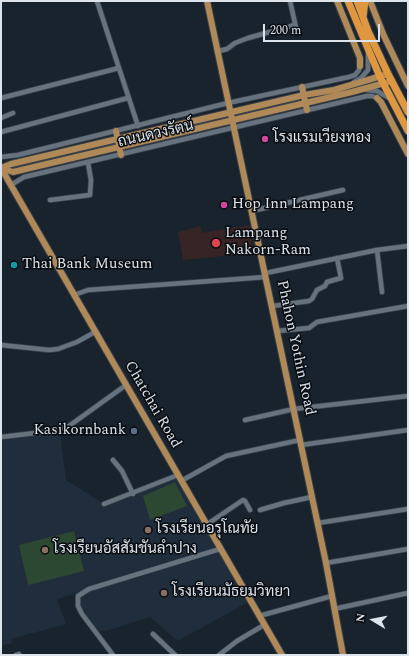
<!DOCTYPE html>
<html>
<head>
<meta charset="utf-8">
<style>
  body { margin:0 }
  #map { position:relative; width:409px; height:656px; overflow:hidden; background:#19232d; font-family:Spectral,serif }
  canvas { display:block }
  .frame { position:absolute; inset:0; border:2px solid #dce3ea; pointer-events:none }
  .north { position:absolute; left:353px; top:600px; width:40px; height:40px; -webkit-text-stroke:3px #080c11; paint-order:stroke; rotate:280deg; font-size:11px; font-weight:700; line-height:16px; text-align:center; color:#dce3ea }
  .north::after { content:''; display:block; margin:auto; width:14px; height:18px; background:#dce3ea; clip-path:polygon(50% 0,100% 100%,50% 72%,0 100%) }
  .scale { position:absolute; left:263px; top:24px; width:117px; height:18px; box-sizing:border-box; border:2px solid #dce3ea; border-top:0; padding-left:5px; font-size:12px; line-height:14px; white-space:nowrap; color:#dce3ea; -webkit-text-stroke:3px #080c11; paint-order:stroke }
</style>
</head>
<body>
<div id="map">
<canvas width="409" height="656"></canvas>
<div class="frame"></div>
<div class="north">N</div>
<div class="scale">200 m</div>
</div>
<script>
const ctx = document.querySelector('canvas').getContext('2d');
ctx.lineJoin = 'round';
function fill(path, color) {
  ctx.fillStyle = color;
  ctx.fill(path, 'evenodd');
}
function poly(rows) {
  const path = new Path2D();
  for (const r of rows) {
    path.moveTo(r[0], r[1]);
    for (let i = 2; i < r.length; i += 2) path.lineTo(r[i], r[i + 1]);
  }
  return path;
}
function strokePath(path, color, width, dash) {
  ctx.strokeStyle = color;
  ctx.lineWidth = width;
  ctx.lineCap = dash ? 'butt' : 'round';
  ctx.setLineDash(dash || []);
  ctx.stroke(path);
}
function label(font, color, halo, rows, align = 'center') {
  ctx.font = font + ' Spectral,Sarabun,serif';
  ctx.lineWidth = 3;
  ctx.setLineDash([]);
  ctx.textBaseline = 'middle';
  ctx.strokeStyle = halo;
  ctx.fillStyle = color;
  for (const [text, x, y, turn = 0] of rows) {
    ctx.save();
    ctx.translate(x, y);
    ctx.rotate((+turn || 0) * Math.PI / 180);
    ctx.textAlign = isNaN(turn) ? turn : align;
    if (halo) ctx.strokeText(text, 0, 0);
    ctx.fillText(text, 0, 0);
    ctx.restore();
  }
}
fill(poly([
  [60,433,66,480,104,504,178,475,250,601,178,641,150,617,109,630,95,632,82,614,78,596,87,590,57,599,66,624,11,639,12,643,1,646,1,439]
]), '#1f2d3c');
fill(poly([
  [249,225,254,253,183,260,178,232,200,226,202,233]
]), '#372424');
fill(poly([
  [175,482,187,506,150,520,143,496],
  [74,531,84,571,28,585,19,545]
]), '#2d4832');
const minor = poly([
  [97,1,138,126],
  [290,1,297,32],
  [219,51,227,49,235,43,248,38,295,25],
  [354,82,361,78,368,70,368,52],
  [367,90,377,91,389,98],
  [1,98,119,68],
  [1,118,13,113],
  [1,132,128,98],
  [1,157,18,155,228,103,349,77,355,75,359,70,360,66],
  [11,185,24,177,367,96,372,96,377,98],
  [50,200,90,195,91,180,88,163],
  [252,211,343,190],
  [377,250,382,292],
  [266,273,377,250,408,246],
  [74,295,88,290,266,277],
  [273,306,309,301,312,299,317,290,325,286,327,282,341,278,337,258],
  [277,331,309,328,317,322,408,306],
  [1,345,49,350,58,349,77,342,95,332],
  [245,420,294,409,408,396],
  [1,437,53,431,69,426,126,385],
  [301,445,408,430],
  [113,460,122,471,133,494],
  [181,481,226,456,300,440],
  [104,504,178,475],
  [260,510,284,503,312,497],
  [318,523,408,509],
  [206,525,243,500,245,501,250,510],
  [326,563,408,549],
  [334,609,408,593],
  [259,616,332,596],
  [153,634,175,655],
  [16,655,19,654],
  [113,655,82,614,78,606,78,596,89,589,220,549],
  [219,655,237,641,264,625]
]);
const major = poly([
  [207,1,326,563,343,655],
  [337,1,360,58,360,66],
  [370,1,384,36,408,86],
  [302,87,307,110],
  [377,98,381,102,408,154],
  [116,131,121,155],
  [1,168,282,655],
  [1,168,13,172,352,92,392,81],
  [1,168,11,164,232,112,304,95,334,90,388,74]
]);
const highway = poly([
  [348,1,380,77,408,131],
  [357,1,368,31,388,74,408,112],
  [363,17,365,1]
]);
strokePath(minor, '#394048', 6);
strokePath(major, '#394048', 8);
strokePath(highway, '#394048', 9);
strokePath(minor, '#67727f', 4.5);
strokePath(major, '#b08959', 6);
strokePath(highway, '#e09840', 7);
for (const [x, y, r, color] of [
  [265,139,4,"#d1479c"],
  [224,205,4,"#d1479c"],
  [216,243,5,"#e0444e"],
  [14,265,4,"#0f9aa8"],
  [134,431,4,"#5c6f8a"],
  [148,530,4,"#8d6e63"],
  [45,550,4,"#8d6e63"],
  [164,593,4,"#8d6e63"]
]) {
  const dot = new Path2D();
  dot.arc(x, y, r, 0, 2 * Math.PI);
  ctx.fillStyle = color;
  ctx.fill(dot);
  strokePath(dot, '#080c11', 1.5);
}
label('15px', '#dce3ea', '#080c11', [
  ["ถนนดวงรัตน์",156,135,-13],
  ["Phahon Yothin Road",295,348,78],
  ["Chatchai Road",152,405,60]
]);
label('15px', '#dce3ea', '#080c11', [
  ["โรงแรมเวียงทอง",273,139],
  ["Hop Inn Lampang",232,205],
  ["Lampang",225,234],
  ["Nakorn-Ram",225,251],
  ["Thai Bank Museum",22,265],
  ["Kasikornbank",126,431,"right"],
  ["โรงเรียนอรุโณทัย",156,530],
  ["โรงเรียนอัสสัมชันลำปาง",53,550],
  ["โรงเรียนมัธยมวิทยา",172,593]
], 'left');
</script>
</body>
</html>
